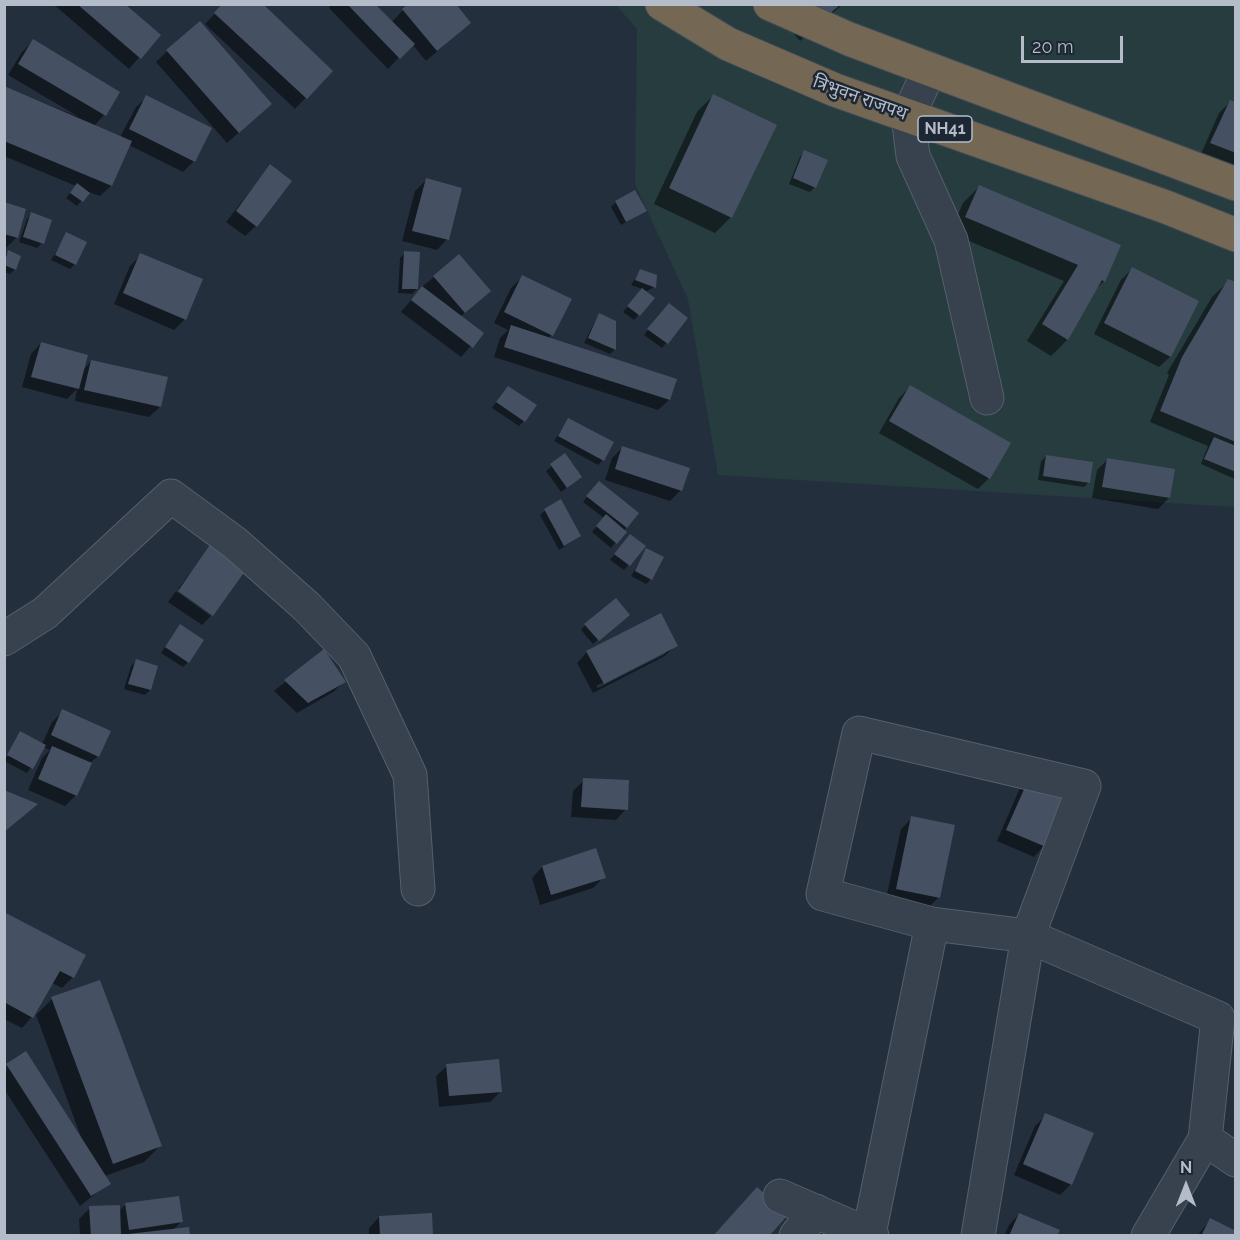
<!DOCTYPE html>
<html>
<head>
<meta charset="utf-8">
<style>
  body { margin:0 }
  #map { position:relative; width:1240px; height:1240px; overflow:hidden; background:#242f3e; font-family:Raleway,sans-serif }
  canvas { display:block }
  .frame { position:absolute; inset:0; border:6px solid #b4bcc9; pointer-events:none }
  .north { position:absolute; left:1156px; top:1156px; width:60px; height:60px; -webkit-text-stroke:4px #1d2633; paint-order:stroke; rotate:0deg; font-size:16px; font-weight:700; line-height:24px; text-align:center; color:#b4bcc9 }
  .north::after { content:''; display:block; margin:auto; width:21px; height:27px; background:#b4bcc9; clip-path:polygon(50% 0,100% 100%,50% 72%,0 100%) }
  .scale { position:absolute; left:1021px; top:36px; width:102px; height:27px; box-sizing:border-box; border:3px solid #b4bcc9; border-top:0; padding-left:8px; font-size:18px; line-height:21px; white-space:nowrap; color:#b4bcc9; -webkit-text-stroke:4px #1d2633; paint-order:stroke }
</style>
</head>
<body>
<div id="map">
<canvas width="1240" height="1240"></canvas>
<div class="frame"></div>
<div class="north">N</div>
<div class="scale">20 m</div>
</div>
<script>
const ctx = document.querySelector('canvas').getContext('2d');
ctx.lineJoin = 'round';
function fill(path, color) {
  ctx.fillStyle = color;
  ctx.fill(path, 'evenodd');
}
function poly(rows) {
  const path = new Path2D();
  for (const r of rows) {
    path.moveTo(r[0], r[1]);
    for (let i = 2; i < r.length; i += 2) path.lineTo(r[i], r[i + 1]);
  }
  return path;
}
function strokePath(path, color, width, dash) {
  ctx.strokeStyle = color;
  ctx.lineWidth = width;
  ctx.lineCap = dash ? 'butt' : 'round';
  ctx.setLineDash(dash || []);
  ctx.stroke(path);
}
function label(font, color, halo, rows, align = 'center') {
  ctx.font = font + ' Raleway,"Noto Sans Devanagari",sans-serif';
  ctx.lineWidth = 5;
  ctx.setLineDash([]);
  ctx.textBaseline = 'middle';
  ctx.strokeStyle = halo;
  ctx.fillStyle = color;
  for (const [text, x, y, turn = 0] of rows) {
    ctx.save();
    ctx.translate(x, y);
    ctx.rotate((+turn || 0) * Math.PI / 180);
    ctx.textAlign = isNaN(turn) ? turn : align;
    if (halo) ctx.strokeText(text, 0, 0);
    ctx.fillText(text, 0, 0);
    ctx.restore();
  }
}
fill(poly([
  [616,5,1235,5,1235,507,718,475,688,299,635,184,637,29]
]), '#263c3f');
fill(poly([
  [53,4,123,4,159,35,129,69],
  [224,4,331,71,295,109,205,24],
  [332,4,373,4,391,23,403,10,458,33,426,61,412,44,388,69,329,8],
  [769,4,843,4,800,41],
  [33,41,118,92,104,115,94,126,120,137,136,107,147,97,194,161,183,172,129,145,111,186,100,196,89,192,77,206,66,198,76,186,4,156,4,87,79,117,8,75,22,52],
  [167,51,259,115,227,143,156,62],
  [713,96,731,217,715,233,654,204,697,112],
  [1230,102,1236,104,1236,168,1201,154,1219,113],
  [805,152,815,187,810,192,789,184,800,157],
  [270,166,256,226,245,236,226,222],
  [426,180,447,239,437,250,402,241,415,191],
  [979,187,1119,246,1104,281,1095,290,1067,340,1051,356,1027,341,1064,281,950,233,963,203],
  [616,202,645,211,621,225,611,207],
  [4,204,17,237,6,248,4,248],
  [32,214,42,243,37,248,19,242,27,219],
  [67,234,75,264,70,269,51,260],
  [8,252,15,269,10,274,4,272,4,256],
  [405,253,417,289,412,294,398,293,400,258],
  [141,255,185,319,174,330,114,304,130,266],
  [459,256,478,301,460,317,482,333,461,357,401,312,422,287],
  [1132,269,1197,302,1170,357,1159,367,1094,334,1121,280],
  [640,271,654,287,645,292,653,298,634,320,623,312,642,289,631,285],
  [522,277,570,300,549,339,675,380,669,400,658,410,494,357,500,338,508,330,494,323,511,288],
  [1229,281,1236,284,1235,479,1201,464,1208,446,1150,422,1169,375,1167,373,1212,297],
  [664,309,686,319,662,348,644,335],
  [599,314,615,322,615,349,610,354,584,343],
  [41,343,83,370,91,361,160,407,149,417,75,401,77,389,67,399,22,387,31,354],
  [910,387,989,478,978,489,879,433,899,398],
  [503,393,524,421,519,426,492,408],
  [568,420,603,460,598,465,554,441],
  [623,447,681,490,670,501,605,480,612,458],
  [565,455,575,482,561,492,546,471],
  [1046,456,1089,482,1084,487,1038,480,1041,461],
  [1108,459,1169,498,1158,509,1092,498,1097,470],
  [594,488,637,513,611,548,592,532,604,518,583,502],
  [545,510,580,536,559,550,540,515],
  [626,540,644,546,624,570,610,560],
  [215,541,213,613,178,589],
  [647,550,651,579,646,584,631,576],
  [176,591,211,616,202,625,168,602],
  [623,619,593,644,581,630,585,625],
  [180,626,188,662,183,667,161,653],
  [676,645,665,656,593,693,577,663,587,652],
  [665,650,665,654,598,688,596,686],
  [323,651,344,682,333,692,297,713,274,691],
  [136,661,156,667,150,690,145,695,124,689,131,666],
  [63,711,98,756,90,763,76,795,65,806,28,790,42,758,50,750,43,747,27,773,4,761,21,733,42,744,52,722],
  [1029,779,1044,846,1034,857,997,841,1019,790],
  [584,780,626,809,616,820,571,817,573,791],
  [912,818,939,897,928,908,886,899,901,829],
  [595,850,604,877,593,888,540,905,532,878,542,867],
  [4,913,73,977,62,988,52,983,32,1017,22,1028,4,1019],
  [52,999,160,1146,144,1162,105,1176,109,1183,80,1206,4,1089,7,1065,81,1137,36,1015],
  [447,1066,501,1091,490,1102,439,1107,436,1076],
  [1046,1115,1071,1184,1060,1195,1014,1175,1035,1126],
  [126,1204,181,1222,172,1231,188,1236,80,1236,79,1219,90,1208,118,1212],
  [1019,1214,1056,1236,1004,1236,1009,1225],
  [379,1217,432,1236,369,1236,369,1228],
  [1210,1220,1236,1236,1197,1236],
  [822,1226,836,1236,812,1236]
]), '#0007');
fill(poly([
  [77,4,125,4,161,35,141,59],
  [222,4,263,4,333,71,307,99,214,13],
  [347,4,375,4,415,44,400,59],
  [408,4,456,4,471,23,437,51,402,9],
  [807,4,841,4,821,21],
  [200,21,272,104,239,133,166,50],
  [33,39,120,92,106,116,18,64],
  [4,86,132,141,112,186,4,141],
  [713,94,777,125,732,218,669,188],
  [146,95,212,128,195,162,129,129],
  [1230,100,1236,102,1236,153,1210,143],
  [804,150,828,160,816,188,793,178],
  [270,164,292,181,257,227,236,211],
  [426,178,462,188,449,240,412,231],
  [77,183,90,193,83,202,70,193],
  [979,185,1121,245,1105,282,1102,280,1068,340,1042,324,1078,265,965,217],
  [635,190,647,211,626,222,615,201],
  [4,202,26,209,18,238,4,234],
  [31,212,52,220,44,244,23,237],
  [66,232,87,242,76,265,55,255],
  [8,250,21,256,16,270,4,265],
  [404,251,420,252,418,289,402,289],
  [140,253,203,279,186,320,123,293],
  [459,254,491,291,465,313,433,276],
  [1132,267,1199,301,1171,357,1104,323],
  [640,269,657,275,656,288,635,280],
  [522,275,572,299,553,336,504,312],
  [1228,279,1236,282,1236,442,1160,411,1182,357],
  [422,286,484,333,473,348,411,300],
  [642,288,655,298,640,316,627,306],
  [669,303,688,318,668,344,647,329],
  [599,313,616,321,616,350,588,338],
  [511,325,677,379,670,400,504,347],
  [41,342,88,355,79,389,31,377],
  [91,360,168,377,161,407,84,390],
  [910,385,1011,443,990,479,889,421],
  [508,386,537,405,525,422,496,402],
  [568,418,614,442,604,461,558,436],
  [1214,437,1236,446,1236,472,1204,459],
  [622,446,690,468,682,491,615,469],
  [565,453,582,477,567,488,550,464],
  [1046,455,1093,462,1090,483,1043,476],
  [1107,458,1175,469,1170,498,1102,487],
  [599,481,639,513,627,528,586,496],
  [561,499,581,536,564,546,544,509],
  [606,514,627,532,617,544,596,526],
  [630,534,646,546,630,566,614,554],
  [214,539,250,564,213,616,178,591],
  [646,548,664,557,652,580,635,571],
  [616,598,630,615,599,641,584,624],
  [661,613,678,646,604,684,586,651],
  [180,624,204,640,189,663,165,647],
  [324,649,346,682,308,703,284,680],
  [136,659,158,666,151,690,128,684],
  [62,709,111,731,99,757,51,735],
  [20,731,46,745,33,769,7,755],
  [52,746,92,763,77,796,38,779],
  [583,778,629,780,628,810,581,807],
  [1029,778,1069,795,1046,847,1006,830],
  [4,790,38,804,4,832],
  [911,816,955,825,940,898,896,889],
  [596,848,606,878,551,895,542,866],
  [4,912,86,955,74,978,60,971,33,1018,4,1002],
  [100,980,162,1146,113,1164,51,997],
  [26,1051,111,1184,91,1196,6,1064],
  [499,1059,502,1092,449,1096,446,1064],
  [1045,1113,1094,1133,1072,1185,1023,1164],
  [757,1187,788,1215,769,1236,713,1236],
  [179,1196,183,1222,129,1230,125,1203],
  [120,1205,121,1236,91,1236,89,1206],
  [432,1213,433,1236,380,1236,379,1216],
  [1019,1213,1060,1230,1057,1236,1009,1236],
  [1210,1218,1236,1231,1236,1236,1201,1236],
  [189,1227,190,1236,128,1236,128,1234]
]), '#455162');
const minor = poly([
  [930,69,908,116,913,156,951,240,987,398],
  [4,639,45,613,171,496,235,543,307,607,354,656,410,775,418,889],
  [780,1196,872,1236],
  [869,1234,932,924,823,894,859,733,1084,786,1028,936,932,924],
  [796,1236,816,1211],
  [978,1236,1028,936,1218,1018,1205,1139],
  [1148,1236,1205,1139,1236,1160]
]);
const highway = poly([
  [662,4,728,44,835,90,1166,207,1236,235],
  [770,4,849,39,1236,184]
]);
strokePath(minor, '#565f6c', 35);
strokePath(highway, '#434c59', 35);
strokePath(minor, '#38414e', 33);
strokePath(highway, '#746855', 33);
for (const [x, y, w] of [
  [945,129,54]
]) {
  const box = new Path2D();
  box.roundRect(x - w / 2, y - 13, w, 26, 4.5);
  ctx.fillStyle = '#1d2633';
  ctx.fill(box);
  strokePath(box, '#b4bcc9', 1.5);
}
label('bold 16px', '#b4bcc9', null, [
  ["NH41",945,129]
]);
label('18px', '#b4bcc9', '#1d2633', [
  ["त्रिभुवन राजपथ",860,98,20]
]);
</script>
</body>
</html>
